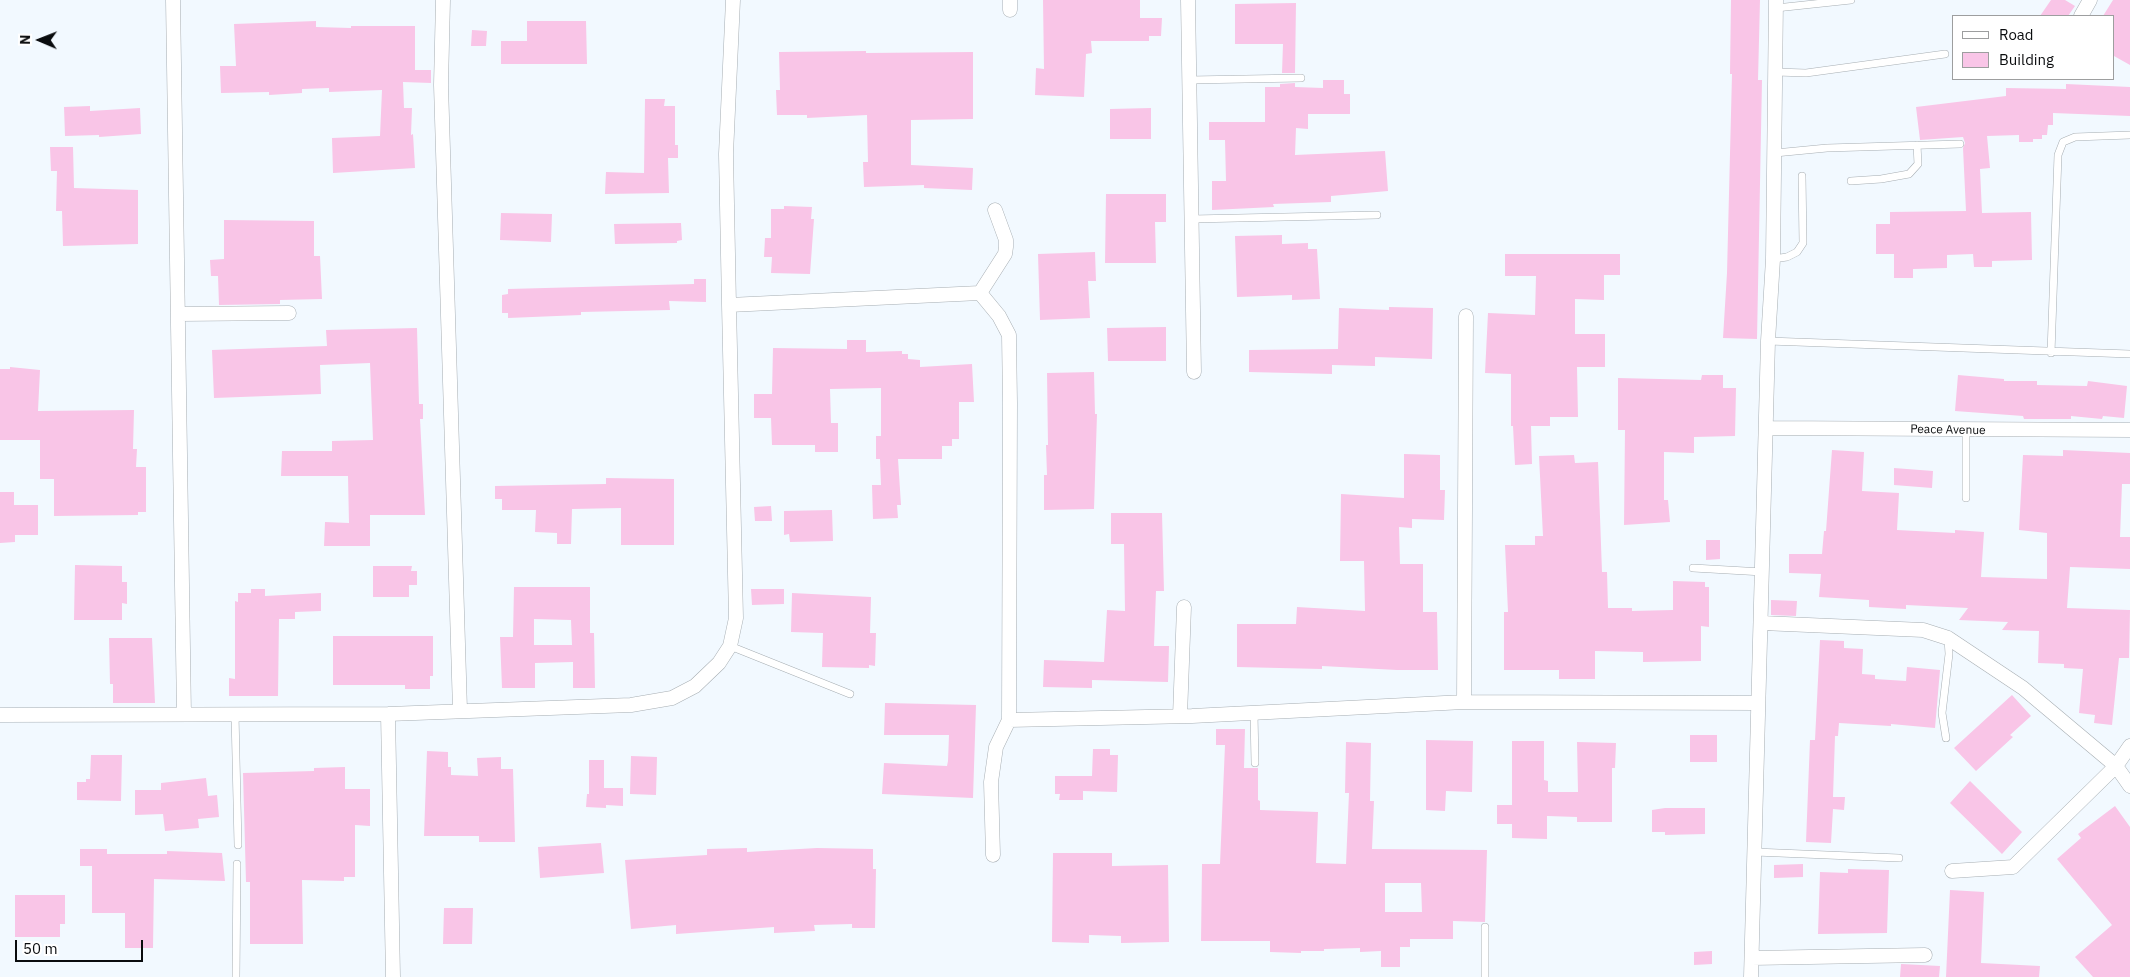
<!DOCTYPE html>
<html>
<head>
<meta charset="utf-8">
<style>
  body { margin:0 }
  #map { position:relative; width:2130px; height:977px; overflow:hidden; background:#f2f9ff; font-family:"IBM Plex Sans",sans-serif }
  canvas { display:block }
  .legend { position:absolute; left:1952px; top:15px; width:162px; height:65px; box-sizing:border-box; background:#fff; border:1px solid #9d9e9f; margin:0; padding:6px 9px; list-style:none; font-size:15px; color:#0a0c0e }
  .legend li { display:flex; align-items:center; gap:10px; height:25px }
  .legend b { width:25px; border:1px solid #9d9e9f }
  .north { position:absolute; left:15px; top:15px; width:50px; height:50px; -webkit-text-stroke:4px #fff; paint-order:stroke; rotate:271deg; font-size:14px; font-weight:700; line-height:20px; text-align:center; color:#0a0c0e }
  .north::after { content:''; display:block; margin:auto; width:18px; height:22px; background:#0a0c0e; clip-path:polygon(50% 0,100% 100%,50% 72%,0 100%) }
  .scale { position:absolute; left:15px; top:940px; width:128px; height:22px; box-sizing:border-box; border:2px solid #0a0c0e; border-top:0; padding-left:6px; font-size:15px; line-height:18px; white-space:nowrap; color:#0a0c0e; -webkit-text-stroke:4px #fff; paint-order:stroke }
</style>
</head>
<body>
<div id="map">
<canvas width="2130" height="977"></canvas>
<ul class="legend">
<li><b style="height:6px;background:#fff"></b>Road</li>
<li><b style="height:14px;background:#f9c5e7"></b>Building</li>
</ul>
<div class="north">N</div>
<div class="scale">50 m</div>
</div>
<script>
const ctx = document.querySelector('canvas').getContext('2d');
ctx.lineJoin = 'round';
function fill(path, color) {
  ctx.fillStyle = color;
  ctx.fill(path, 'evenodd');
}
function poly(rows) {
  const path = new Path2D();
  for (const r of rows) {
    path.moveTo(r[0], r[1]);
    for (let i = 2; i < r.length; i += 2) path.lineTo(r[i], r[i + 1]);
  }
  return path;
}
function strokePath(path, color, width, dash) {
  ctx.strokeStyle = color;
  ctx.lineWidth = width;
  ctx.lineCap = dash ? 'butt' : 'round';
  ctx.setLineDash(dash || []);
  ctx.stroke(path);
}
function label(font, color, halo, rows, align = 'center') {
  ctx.font = font + ' "IBM Plex Sans",sans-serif';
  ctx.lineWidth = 4;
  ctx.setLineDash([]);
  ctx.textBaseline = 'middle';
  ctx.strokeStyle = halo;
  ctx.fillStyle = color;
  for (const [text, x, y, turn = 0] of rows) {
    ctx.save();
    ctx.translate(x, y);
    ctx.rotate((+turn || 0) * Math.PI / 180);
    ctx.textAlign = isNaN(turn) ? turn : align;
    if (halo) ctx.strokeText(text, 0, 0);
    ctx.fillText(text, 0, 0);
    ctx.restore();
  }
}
fill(poly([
  [1043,0,1140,0,1140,18,1162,18,1161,36,1149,36,1149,41,1091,41,1092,53,1086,54,1084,97,1035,95,1036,68,1044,69],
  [1731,0,1760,0,1758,80,1762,80,1757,339,1723,338,1727,273,1732,74,1730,74],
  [2051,0,2065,0,2075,6,2068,16,2040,16],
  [2113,0,2130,0,2130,65,2114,56,2114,16,2103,16],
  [1296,3,1295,73,1282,73,1283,44,1235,44,1235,4],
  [316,21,316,27,351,28,351,26,415,26,415,70,431,70,431,83,403,82,404,108,412,108,411,135,413,134,415,168,333,173,332,138,380,136,382,90,329,92,329,88,302,89,302,93,269,95,269,92,221,93,220,66,236,66,234,24],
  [527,21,586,21,587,64,501,64,501,41,527,41],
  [472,30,487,31,486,46,471,46],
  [866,51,866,53,973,52,973,119,911,120,911,165,973,168,972,190,924,188,924,185,864,187,863,162,868,162,867,115,807,118,807,115,777,115,776,90,780,90,779,52],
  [1323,80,1344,80,1344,94,1350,94,1350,114,1308,114,1308,129,1296,128,1295,155,1385,151,1388,191,1331,196,1331,202,1273,204,1274,207,1212,210,1212,181,1226,181,1225,140,1209,140,1209,122,1265,122,1265,87,1280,87,1280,84,1295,83,1295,87,1323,88],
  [2066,84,2130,87,2130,116,2053,113,2053,125,2048,125,2047,135,2042,135,2042,139,2033,139,2033,142,2019,142,2019,135,1987,136,1990,168,1980,169,1982,213,2031,212,2032,260,1992,261,1992,267,1974,267,1973,254,1947,255,1947,268,1913,269,1913,278,1894,278,1894,254,1876,254,1876,224,1890,224,1890,212,1966,211,1963,148,1965,143,1963,137,1920,140,1916,107,2006,96,2006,88,2066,89],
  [645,99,665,99,664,106,675,106,675,145,678,145,678,158,668,158,669,193,605,194,606,172,644,173],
  [90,106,90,111,140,108,141,134,99,137,99,135,65,136,64,107],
  [1151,108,1151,139,1110,139,1110,109],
  [50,147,73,147,74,188,138,190,138,244,63,246,62,211,56,211,57,171,51,171],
  [1106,194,1166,194,1166,222,1155,222,1156,263,1105,263],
  [784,206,812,207,811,219,814,219,810,274,771,273,772,257,764,257,765,238,771,238,771,209,784,209],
  [501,213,552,214,551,242,500,240],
  [224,220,314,221,314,256,320,256,322,299,280,300,280,304,219,305,218,276,211,276,210,260,224,259],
  [681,223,682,240,677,241,677,243,615,244,614,224],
  [1282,235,1282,244,1308,243,1308,249,1317,249,1320,299,1292,300,1292,295,1237,297,1235,236],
  [1095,252,1096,281,1088,281,1090,318,1040,320,1038,254],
  [1505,254,1620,254,1620,275,1604,275,1604,300,1575,299,1575,334,1605,334,1605,367,1577,367,1578,417,1550,417,1550,426,1531,426,1532,464,1515,465,1513,426,1511,426,1511,374,1485,373,1488,313,1535,315,1536,276,1505,276],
  [694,279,706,279,706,302,669,301,670,310,581,312,581,315,508,318,508,313,502,313,502,295,508,294,508,289,694,284],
  [1389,307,1433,308,1432,359,1375,357,1375,366,1332,365,1332,374,1249,372,1249,350,1338,349,1339,308,1389,310],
  [1166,327,1166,361,1108,361,1107,328],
  [417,328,419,404,423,404,423,419,420,419,425,515,370,515,370,546,324,546,325,522,349,523,348,476,281,476,282,451,332,451,332,441,373,440,370,363,320,365,321,394,214,398,212,350,327,346,326,330],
  [847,340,866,340,866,352,902,351,902,354,908,354,908,359,920,360,920,367,972,364,974,402,959,402,959,439,952,439,952,446,942,446,942,459,898,459,901,505,897,505,898,518,873,519,872,485,881,485,880,459,876,459,876,436,881,436,881,388,830,389,831,423,838,423,838,452,815,452,815,445,772,445,771,418,754,418,754,394,772,394,773,348,847,349],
  [10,367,40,370,38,411,134,410,133,449,137,449,136,467,146,467,146,512,138,512,138,515,54,516,54,479,40,479,40,440,0,440,0,369,10,369],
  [1094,372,1095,414,1097,414,1094,509,1044,510,1044,475,1047,475,1046,445,1048,445,1047,373],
  [1702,375,1723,375,1723,388,1736,388,1735,436,1694,437,1694,453,1664,452,1664,500,1668,500,1670,522,1624,525,1625,430,1618,430,1618,378,1701,380],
  [1958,375,2004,379,2004,381,2037,381,2037,385,2087,386,2088,381,2127,386,2124,418,2103,416,2102,419,2071,416,2071,419,2024,419,2023,416,1955,411],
  [1832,450,1864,452,1862,491,1899,493,1897,530,1955,533,1955,530,1984,532,1981,577,2047,579,2047,533,2019,530,2023,455,2063,456,2063,450,2130,453,2130,484,2122,484,2120,537,2130,537,2130,569,2070,567,2067,608,2130,610,2129,658,2119,658,2112,725,2094,723,2095,715,2079,713,2083,669,2064,668,2064,664,2038,663,2039,631,2002,630,2008,622,1959,620,1968,608,1906,605,1906,609,1869,607,1869,600,1819,597,1821,574,1789,573,1789,554,1822,554,1824,531,1826,531],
  [1404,454,1440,455,1440,490,1445,490,1444,520,1412,519,1412,528,1399,527,1400,564,1423,564,1423,612,1437,612,1438,670,1397,670,1322,666,1322,669,1237,667,1237,624,1296,624,1297,607,1365,611,1364,561,1340,561,1341,494,1404,498],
  [1574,455,1575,463,1598,462,1602,572,1607,572,1608,608,1632,608,1632,611,1673,610,1673,581,1705,582,1705,587,1709,587,1709,627,1701,626,1701,661,1643,662,1643,652,1595,651,1595,679,1559,679,1559,670,1504,670,1504,612,1508,612,1505,545,1535,545,1535,536,1543,536,1539,456],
  [1894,468,1933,471,1932,488,1894,485],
  [606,478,674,479,674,545,621,545,621,508,572,509,571,544,557,544,557,533,535,532,536,510,502,510,502,499,495,499,495,486,606,484],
  [0,492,14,492,14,505,38,505,38,535,15,535,15,542,0,543],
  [771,506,772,521,755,521,754,507],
  [832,510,833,541,790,542,789,534,784,535,784,511],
  [1111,513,1162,513,1164,591,1156,591,1154,646,1169,646,1168,682,1092,680,1092,688,1043,687,1044,660,1104,662,1107,610,1125,611,1124,544,1111,544],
  [1706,540,1720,540,1720,559,1706,560],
  [75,565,122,566,122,582,127,582,127,604,122,603,122,620,74,620],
  [373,566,412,566,411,571,417,571,417,585,409,585,409,597,373,597],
  [514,587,590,587,590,633,594,633,595,688,573,688,573,662,535,663,535,688,502,688,500,637,513,637],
  [534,619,571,620,572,645,534,645],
  [251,589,265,589,265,596,321,593,321,611,295,612,295,619,279,619,278,696,229,696,229,678,235,679,235,601,238,602,238,593,251,593],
  [751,589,784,589,784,604,752,605],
  [792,593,871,597,870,633,876,633,875,666,869,665,869,668,822,667,823,633,791,632],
  [1771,600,1797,601,1796,616,1771,615],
  [333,636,433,636,433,676,430,676,430,689,405,689,405,685,333,685],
  [109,638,152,638,155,703,113,703,113,684,110,684],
  [1820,640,1844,641,1844,648,1863,649,1862,674,1875,675,1875,679,1906,681,1907,667,1940,670,1935,728,1891,724,1891,726,1839,723,1838,736,1835,736,1833,797,1845,797,1844,810,1833,809,1831,843,1806,842,1810,740,1815,740],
  [2012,695,2031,716,2010,735,2013,737,1976,771,1954,748],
  [885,703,976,705,973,798,882,794,884,763,947,766,948,761,949,735,884,735],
  [1216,729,1245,729,1244,768,1258,768,1258,800,1260,801,1260,810,1318,812,1316,863,1346,864,1349,793,1345,793,1346,742,1371,743,1370,801,1374,801,1372,849,1487,850,1485,922,1453,921,1453,939,1410,939,1410,947,1400,947,1400,967,1381,967,1381,951,1360,952,1360,948,1324,949,1324,951,1301,951,1301,953,1270,952,1270,941,1201,941,1202,864,1220,864,1225,745,1216,745],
  [1385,883,1421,883,1422,912,1385,912],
  [1690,735,1717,735,1717,762,1690,762],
  [1426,740,1473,741,1472,792,1446,791,1445,811,1426,810],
  [1512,741,1544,741,1544,780,1548,781,1548,792,1578,792,1577,742,1616,743,1615,768,1612,768,1612,822,1577,822,1577,817,1547,816,1547,839,1512,838,1512,824,1497,824,1497,805,1512,805],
  [1093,749,1110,749,1110,755,1118,755,1117,792,1083,791,1083,800,1059,800,1060,794,1055,794,1055,776,1092,776],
  [427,751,448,752,448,767,451,767,451,775,478,776,477,758,501,757,501,769,513,769,515,842,479,842,479,836,424,836],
  [91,755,122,755,121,801,77,800,77,782,86,782,86,779,90,779],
  [631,756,657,757,656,795,630,794],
  [589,760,604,760,604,788,623,788,623,806,606,805,606,808,586,807,587,794,589,794],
  [345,767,345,789,370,789,370,826,355,825,355,877,344,877,344,881,302,880,303,944,250,944,250,882,246,882,243,773,314,771,314,768],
  [206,778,208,796,217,795,219,817,198,819,199,828,165,831,163,814,135,815,135,790,161,790,161,783],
  [1970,781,2022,832,2002,854,1950,803],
  [2115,806,2130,827,2130,977,2093,977,2075,957,2112,925,2057,859,2081,838,2078,834],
  [1665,808,1705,808,1705,834,1665,835,1665,832,1652,832,1652,810],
  [601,843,604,873,540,878,538,847],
  [747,848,747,852,817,848,873,849,873,869,876,869,875,928,852,928,852,924,814,925,815,931,774,933,774,927,676,934,676,925,631,929,625,860,707,855,707,849],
  [80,849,107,849,107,854,167,854,167,851,222,853,225,881,154,879,153,948,125,948,125,913,92,913,92,866,80,866],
  [1053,853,1112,853,1112,866,1168,865,1169,942,1121,943,1121,936,1089,935,1089,943,1052,942],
  [1803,864,1803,877,1774,878,1774,865],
  [1848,869,1889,870,1887,933,1818,934,1820,872,1848,873],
  [1950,890,1984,892,1981,963,2040,966,2039,977,1946,977],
  [15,895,65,895,65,924,60,924,60,937,15,937],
  [444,908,473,908,472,944,443,944],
  [1712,951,1712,964,1694,965,1694,952],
  [1901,964,1940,966,1939,977,1900,977]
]), '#f9c5e7');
const service = poly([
  [1776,8,1851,0],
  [1776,72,1806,73,1945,54],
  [1190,80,1301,78],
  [1775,153,1827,148,1960,144],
  [1851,181,1881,179,1909,174,1918,164,1917,145],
  [1192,219,1377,215],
  [1773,259,1787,257,1797,252,1803,243,1802,176],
  [1768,341,2130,354],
  [2051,353,2058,155,2063,142,2075,137,2130,135],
  [1966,498,1966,430],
  [1693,568,1763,572],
  [730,646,850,694],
  [1254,713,1255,763],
  [235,714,238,845],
  [1946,738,1942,713,1949,654,1948,639],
  [1755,852,1899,858],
  [236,977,237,864],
  [1485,977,1485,927]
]);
const minor = poly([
  [173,0,184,714],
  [443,0,441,85,460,710],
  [1010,0,1010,10],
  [1188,0,1194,372],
  [2081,16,2090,0],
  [980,293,1005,254,1006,247,1006,240,995,210],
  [729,305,726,154,733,0],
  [179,314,289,313],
  [1766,428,2130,430],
  [1762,623,1923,630,1948,638,2023,688,2116,766,2130,786],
  [1464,702,1466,316],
  [388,714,393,977],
  [0,715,388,714,631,705,672,698,695,686,719,663,730,646,736,618,729,305,980,293,999,316,1009,335,1010,403,1009,720,996,747,991,782,993,855],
  [1180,716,1184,607],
  [1009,720,1192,716,1464,702,1758,703],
  [1952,871,2013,867,2116,766,2130,746],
  [1752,958,1925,955],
  [1751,977,1768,341,1773,259,1776,0]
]);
strokePath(service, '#a7aeb3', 8);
strokePath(minor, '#a7aeb3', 15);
strokePath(service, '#fff', 7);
strokePath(minor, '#fff', 14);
label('12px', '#0a0c0e', '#fff', [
  ["Peace Avenue",1948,430,1]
]);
</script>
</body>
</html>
